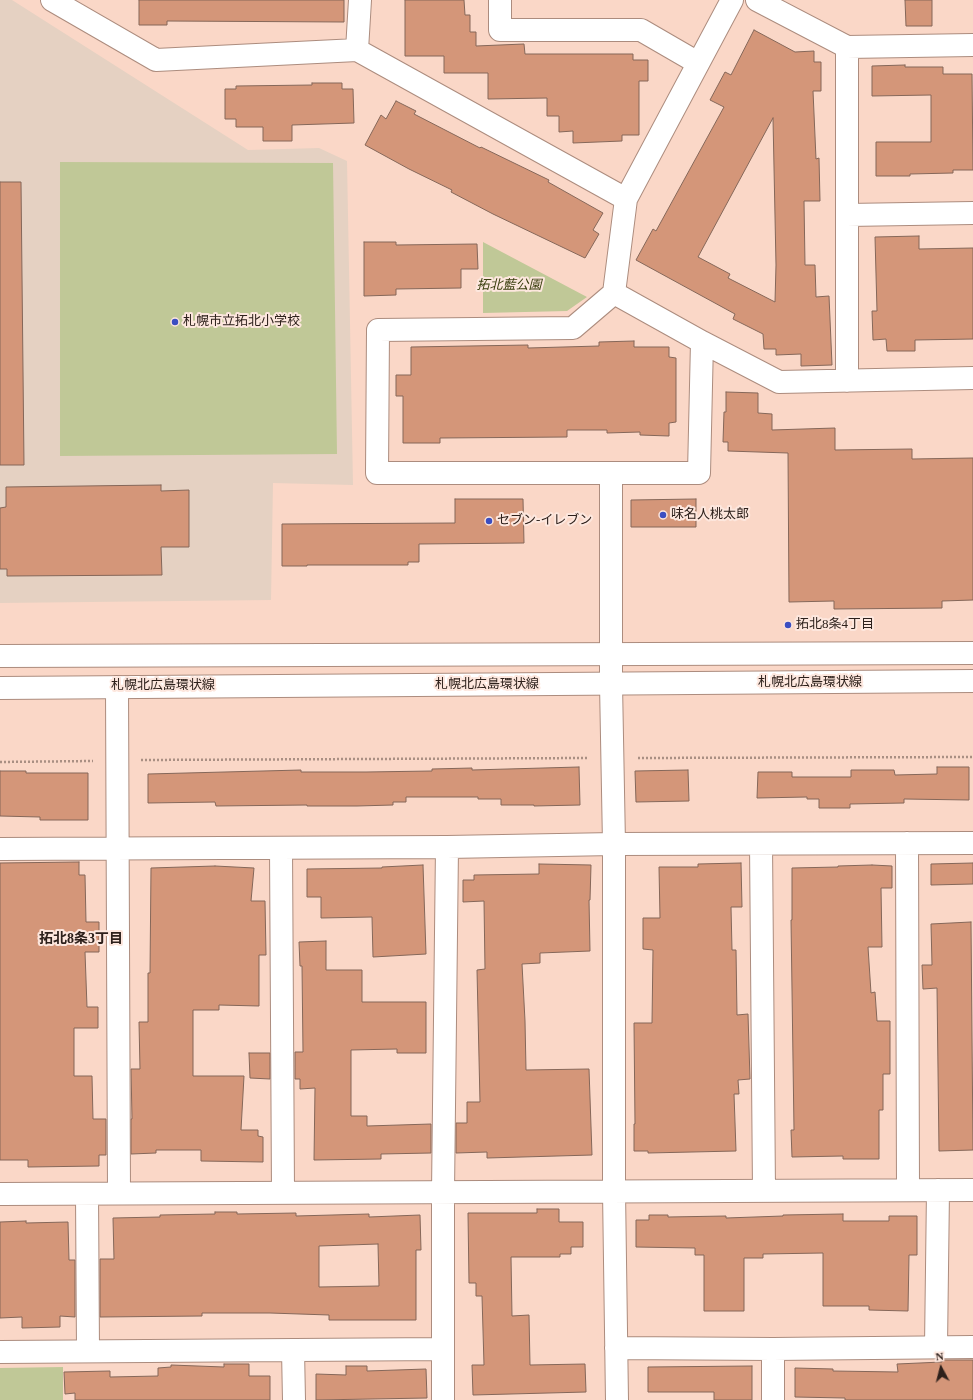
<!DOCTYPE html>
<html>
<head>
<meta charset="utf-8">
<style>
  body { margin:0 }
  #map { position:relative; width:973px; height:1400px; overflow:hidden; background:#fad7c7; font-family:"Times New Roman",serif }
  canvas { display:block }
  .north { position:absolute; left:921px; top:1348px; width:40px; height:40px; -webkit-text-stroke:3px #fde7de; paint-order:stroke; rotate:353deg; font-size:11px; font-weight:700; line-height:16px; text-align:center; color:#2d201b }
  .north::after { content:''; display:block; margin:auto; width:14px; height:18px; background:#2d201b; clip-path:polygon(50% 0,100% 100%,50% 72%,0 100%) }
</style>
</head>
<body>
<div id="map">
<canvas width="973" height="1400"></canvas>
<div class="north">N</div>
</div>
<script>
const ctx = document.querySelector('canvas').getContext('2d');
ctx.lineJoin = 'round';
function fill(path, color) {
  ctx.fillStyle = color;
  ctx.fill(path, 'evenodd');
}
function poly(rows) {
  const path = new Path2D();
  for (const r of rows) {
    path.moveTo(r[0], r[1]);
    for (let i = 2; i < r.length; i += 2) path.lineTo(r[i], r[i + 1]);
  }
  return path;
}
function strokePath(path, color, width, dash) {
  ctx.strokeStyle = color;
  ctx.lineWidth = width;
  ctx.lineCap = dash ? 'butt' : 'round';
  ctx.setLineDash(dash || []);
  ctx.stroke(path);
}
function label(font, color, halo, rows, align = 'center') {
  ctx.font = font + ' "Times New Roman","Noto Sans JP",serif';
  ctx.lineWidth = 4;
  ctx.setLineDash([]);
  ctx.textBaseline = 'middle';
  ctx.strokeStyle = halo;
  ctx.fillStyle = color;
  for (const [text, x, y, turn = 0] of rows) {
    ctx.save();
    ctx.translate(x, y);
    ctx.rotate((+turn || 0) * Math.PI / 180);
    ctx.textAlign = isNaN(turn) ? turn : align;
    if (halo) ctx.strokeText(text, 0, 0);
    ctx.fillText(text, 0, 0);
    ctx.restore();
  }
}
fill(poly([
  [0,0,12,0,248,150,319,148,347,161,353,485,273,483,271,600,0,603]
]), '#e5d1c2');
fill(poly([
  [60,162,333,163,337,454,60,456],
  [483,242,587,297,567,311,483,313],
  [63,1367,63,1400,0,1400,0,1368]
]), '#c0c897');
const building = poly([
  [139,0,344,0,344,22,167,21,167,25,139,25,139,0],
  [405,0,464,0,465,15,470,15,470,32,476,32,476,46,524,44,525,54,633,54,633,60,648,60,648,81,639,81,639,135,622,135,622,141,573,143,573,131,559,132,559,116,547,116,547,98,488,99,488,73,444,73,444,56,405,56,405,0],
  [905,0,932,0,932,26,906,26,905,0],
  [754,30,795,52,814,51,814,62,821,62,821,91,813,91,816,159,819,158,820,201,804,201,805,265,815,265,816,297,829,296,832,365,801,366,801,354,776,355,776,349,764,349,763,334,733,319,735,314,636,260,653,229,656,231,724,107,710,100,725,72,731,75,754,30],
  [773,118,776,265,775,302,728,278,730,274,698,257,773,118],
  [905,65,905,67,943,67,943,74,972,74,973,170,953,170,953,173,910,174,910,176,876,176,876,142,931,142,931,95,872,96,872,66,905,65],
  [312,83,342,83,342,89,353,89,354,123,292,125,292,141,263,141,263,127,236,127,236,119,225,119,225,89,236,89,236,86,312,85,312,83],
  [396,101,416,111,414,114,480,148,481,147,549,180,548,182,603,213,593,230,599,234,585,258,493,214,451,192,452,190,409,169,365,145,381,115,386,119,396,101],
  [0,182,21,182,24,465,0,465,0,182],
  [919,236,919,249,973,248,973,339,915,340,915,351,887,351,886,339,873,340,872,311,877,311,875,237,919,236],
  [364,242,396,242,396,245,477,244,478,269,461,269,461,288,396,289,396,295,364,296,364,242],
  [634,341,634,347,669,347,669,357,676,358,676,422,669,423,669,436,640,435,640,432,607,433,607,430,567,430,567,437,440,438,440,443,403,443,403,396,396,396,396,375,411,375,411,347,528,345,528,348,599,346,599,342,634,341],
  [726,392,758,393,758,413,772,414,772,430,835,428,835,450,912,449,912,459,973,458,973,600,942,601,942,608,834,609,834,601,789,602,788,453,728,451,728,442,723,442,724,412,726,412,726,392],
  [161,485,161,491,189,490,189,547,161,547,162,575,7,576,7,569,0,569,0,508,6,507,6,487,161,485],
  [455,499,523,499,524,543,419,544,419,562,408,562,408,565,307,565,307,566,282,566,282,524,455,523,455,499],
  [696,499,696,527,631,527,631,500,696,499],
  [579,767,580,805,534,806,534,805,501,805,501,799,478,799,478,797,406,797,406,802,393,802,393,805,357,806,307,806,307,805,216,806,215,802,148,803,148,774,301,770,301,772,366,772,432,771,432,769,472,768,472,770,579,767],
  [937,767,969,767,969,800,904,799,904,803,850,804,850,808,819,808,819,799,807,799,807,797,757,798,758,772,792,772,792,777,851,777,851,770,894,770,895,775,937,774,937,767],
  [688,770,689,801,636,802,635,771,688,770],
  [0,771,26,771,26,773,88,773,88,820,40,820,40,817,0,816,0,771],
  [79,862,79,875,85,875,86,922,99,922,99,952,85,952,87,1007,98,1007,98,1028,74,1028,74,1076,92,1076,93,1119,106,1119,106,1155,99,1155,99,1166,28,1167,28,1160,0,1160,0,863,79,862],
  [741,863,742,907,731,907,732,950,736,950,737,1015,748,1014,750,1079,738,1080,739,1094,734,1094,736,1151,648,1153,648,1151,634,1151,634,1124,635,1124,634,1023,652,1023,653,950,643,949,643,918,660,918,659,867,698,867,698,864,741,863],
  [973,863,973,884,931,885,931,864,973,863],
  [539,864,591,865,590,900,589,900,590,951,540,953,540,963,522,964,525,1021,526,1070,589,1069,592,1155,487,1158,487,1152,456,1153,456,1123,467,1123,467,1102,480,1102,477,970,485,969,484,901,463,902,463,880,474,880,474,875,539,874,539,864],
  [423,865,426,954,373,957,372,917,321,918,321,897,307,897,307,869,382,868,382,867,423,865],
  [872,865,892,866,892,888,881,888,882,947,868,947,871,993,875,992,877,1021,890,1021,890,1074,883,1074,883,1110,879,1110,879,1159,843,1159,843,1156,792,1157,791,1130,794,1130,791,920,792,920,792,868,838,867,838,866,872,865],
  [215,866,254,868,251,901,265,901,266,955,259,955,259,1006,219,1005,219,1010,193,1010,193,1076,244,1076,241,1130,258,1130,258,1136,263,1137,263,1162,201,1161,201,1150,156,1150,156,1153,131,1154,131,1119,132,1119,131,1069,140,1069,139,1022,148,1022,148,973,150,973,151,868,215,866],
  [971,922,973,1150,939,1151,937,988,923,989,922,965,932,965,931,924,971,922],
  [326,941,326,970,362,970,362,1002,426,1002,426,1053,397,1053,397,1049,351,1050,351,1116,367,1116,367,1126,431,1124,431,1153,381,1154,381,1159,314,1160,315,1088,300,1089,300,1079,295,1079,295,1052,303,1052,302,966,300,966,299,942,326,941],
  [249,1053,270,1053,270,1079,250,1078,249,1053],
  [537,1209,559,1209,559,1222,583,1222,583,1247,571,1247,571,1254,560,1254,560,1257,511,1257,512,1316,529,1315,530,1365,585,1364,586,1392,473,1395,472,1365,484,1365,482,1296,476,1296,476,1283,469,1283,468,1213,537,1213,537,1209],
  [215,1212,237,1212,237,1214,296,1213,296,1216,369,1214,369,1217,420,1215,421,1250,416,1250,416,1320,329,1320,329,1315,270,1313,202,1313,202,1316,100,1317,100,1259,114,1259,113,1218,160,1217,160,1215,215,1214,215,1212],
  [378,1244,379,1286,319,1287,319,1246,378,1244],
  [843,1214,843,1221,889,1221,889,1216,917,1216,917,1255,909,1255,908,1311,869,1310,869,1306,823,1306,823,1253,763,1254,763,1258,744,1258,744,1311,704,1311,704,1255,695,1255,695,1248,636,1247,636,1220,649,1220,649,1215,668,1215,668,1217,726,1216,726,1218,783,1216,783,1215,843,1214],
  [26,1221,26,1223,68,1222,69,1260,75,1260,75,1317,60,1316,60,1327,22,1328,22,1317,0,1318,0,1222,26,1221],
  [942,1360,973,1360,973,1400,845,1400,845,1398,795,1397,795,1368,833,1369,833,1371,898,1372,897,1364,942,1362,942,1360],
  [224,1364,249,1364,249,1376,270,1376,270,1400,75,1400,75,1393,65,1394,64,1372,110,1371,110,1377,158,1376,158,1368,171,1367,171,1365,224,1367,224,1364],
  [346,1366,367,1366,367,1371,426,1369,427,1398,316,1400,316,1374,346,1375,346,1366],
  [752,1366,752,1400,714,1400,714,1392,648,1392,648,1367,752,1366]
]);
fill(building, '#d49679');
strokePath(building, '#856759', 1);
const street = poly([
  [52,0,156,60,357,50,626,199],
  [500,0,500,30,641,30,698,63],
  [757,0,847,47,847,381],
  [847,47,973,45],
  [357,50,360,0],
  [847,215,973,213],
  [614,293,702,342,699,473,377,473,378,330,573,328,614,293,626,199,732,0],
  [702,342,779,382,973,378],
  [611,473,611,684,614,844,614,1191,617,1400],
  [117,687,119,1193],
  [907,843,908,1190],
  [761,844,764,1191],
  [281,848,283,1192],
  [0,849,447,847,614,844,973,843],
  [0,1194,973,1190],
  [87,1194,88,1351],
  [936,1347,938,1190],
  [616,1348,773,1349,973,1347],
  [293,1350,294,1400],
  [0,1352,443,1349],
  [443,1400,443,1192,447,847],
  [773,1400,773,1349]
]);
const primary = poly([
  [0,656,973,653],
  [0,688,973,681]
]);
strokePath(street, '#ac8c7e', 24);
strokePath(primary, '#ac8c7e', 24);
strokePath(poly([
  [638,758,973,757],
  [141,760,588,758],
  [0,762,93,761]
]), '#a98f83', 2.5, [2, 2]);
strokePath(street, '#fff', 22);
strokePath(primary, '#fff', 22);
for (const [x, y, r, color] of [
  [175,322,4,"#3b4ec1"],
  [663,515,4,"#3b4ec1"],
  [489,521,4,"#3b4ec1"],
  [788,625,4,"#3b4ec1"]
]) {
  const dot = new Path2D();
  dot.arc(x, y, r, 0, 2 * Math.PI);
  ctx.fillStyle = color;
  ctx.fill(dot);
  strokePath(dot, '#fde7de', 1.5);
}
label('italic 13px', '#3a3f0e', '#fde7de', [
  ["拓北藍公園",509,286]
]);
label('13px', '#2d201b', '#fde7de', [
  ["札幌市立拓北小学校",183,322],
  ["味名人桃太郎",671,515],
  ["セブン-イレブン",497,521],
  ["拓北8条4丁目",796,625]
], 'left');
label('13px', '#2d201b', '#fde7de', [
  ["札幌北広島環状線",810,683],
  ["札幌北広島環状線",487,685],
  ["札幌北広島環状線",163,686]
]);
label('bold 14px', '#2d201b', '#fde7de', [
  ["拓北8条3丁目",81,939]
]);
</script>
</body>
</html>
